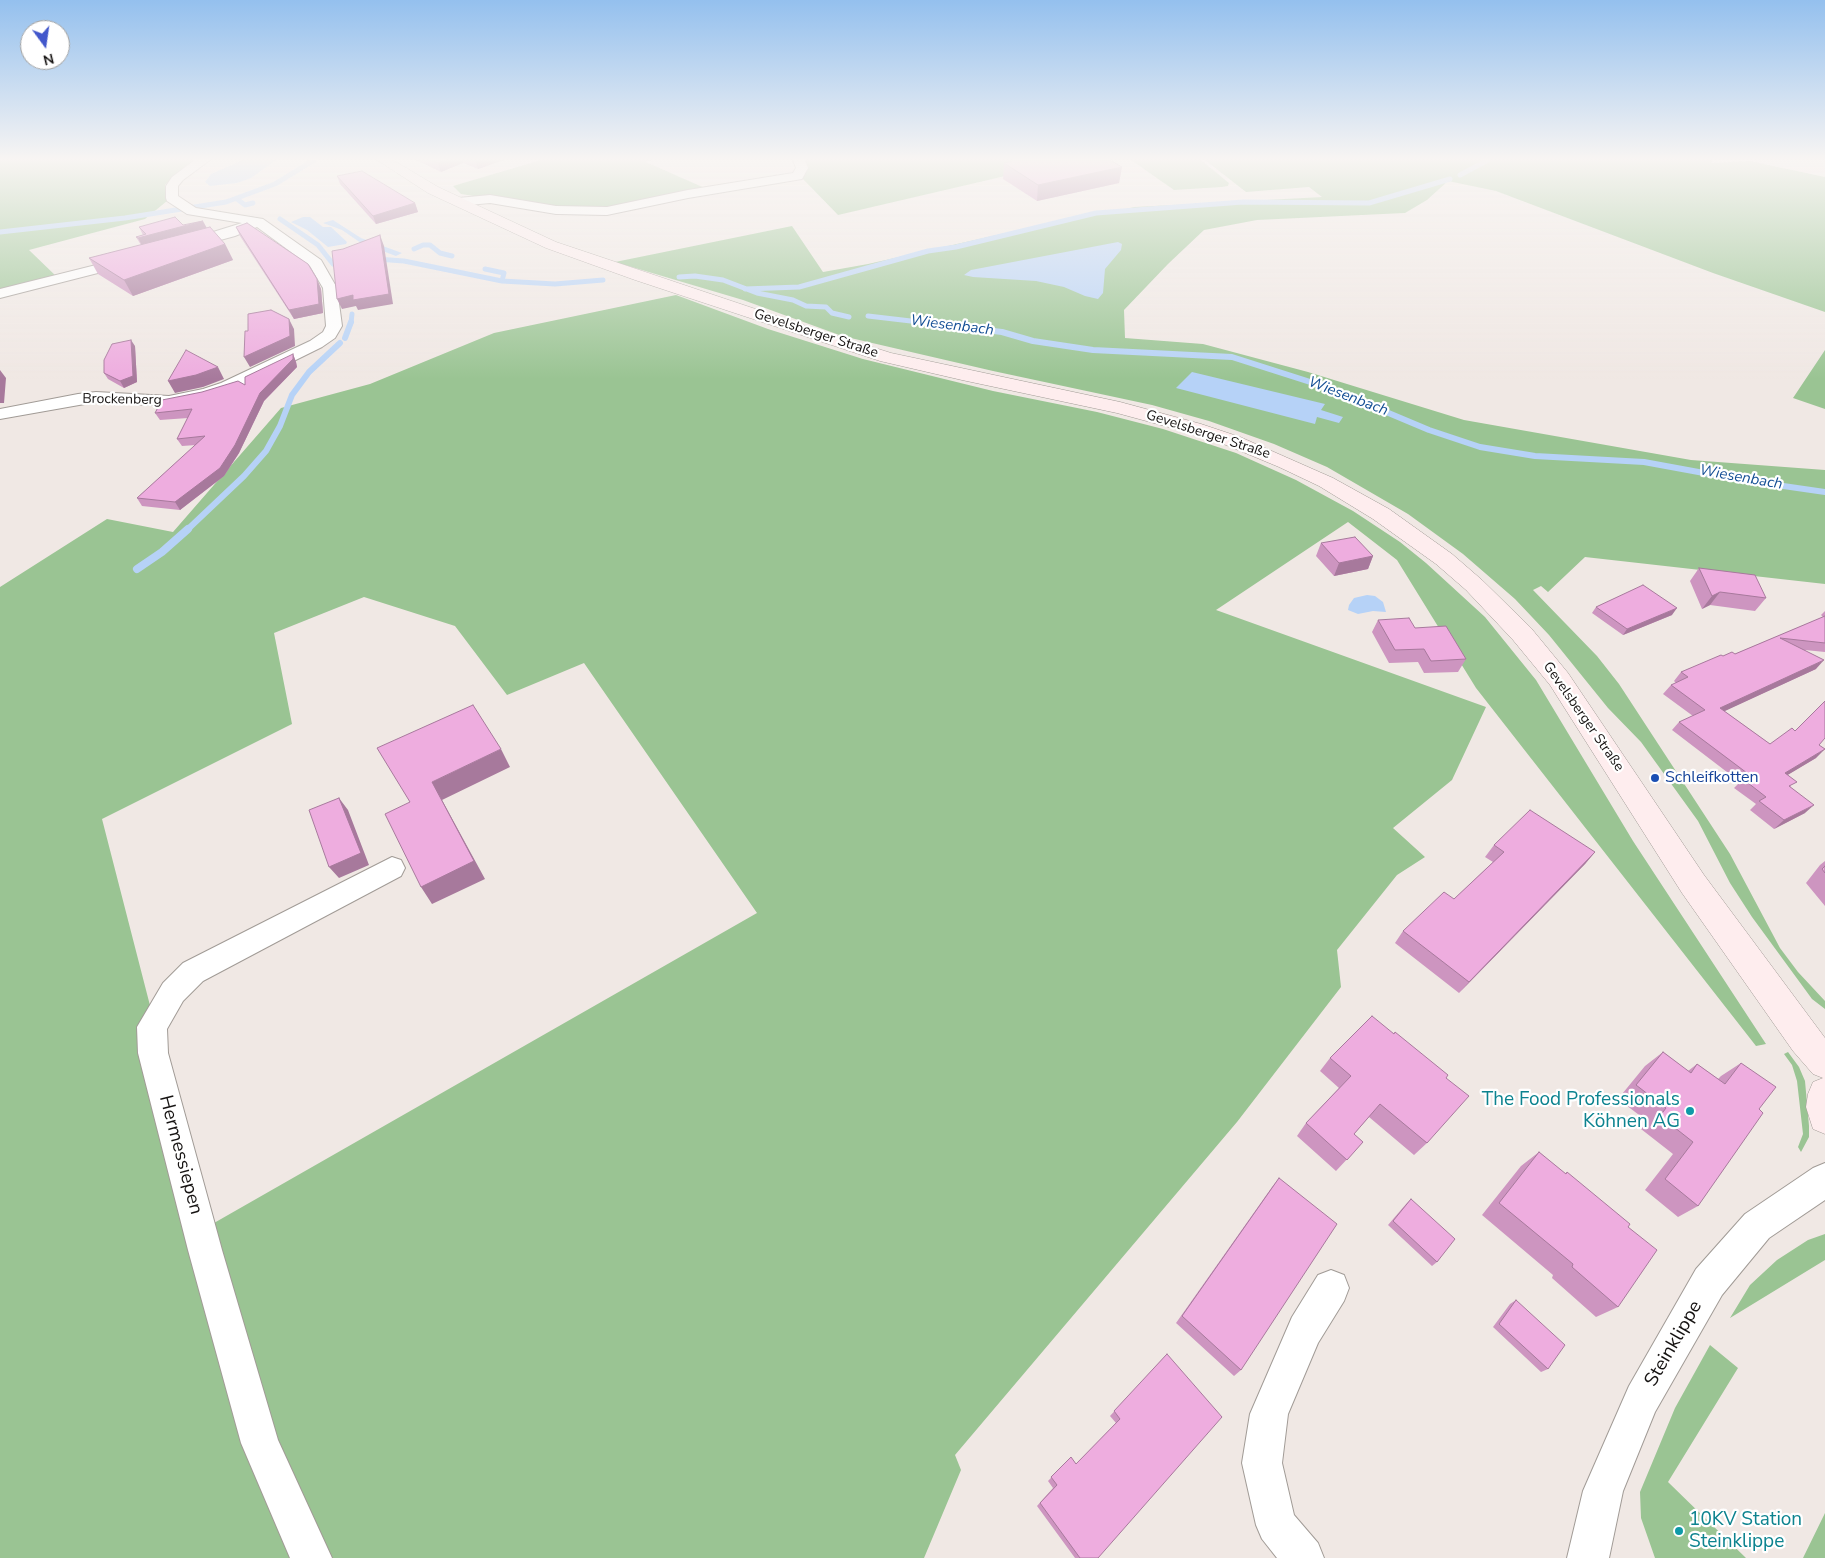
<!DOCTYPE html>
<html>
<head>
<meta charset="utf-8">
<style>
  body { margin:0 }
  #map { position:relative; width:1825px; height:1558px; overflow:hidden; background:#f0e8e4; font-family:"Nunito Sans",sans-serif }
  canvas { display:block }
  .north { position:absolute; left:20px; top:20px; width:50px; height:50px; box-sizing:border-box; background:#fff; border:1px solid #a2a1a0; border-radius:50%; rotate:166deg; font-size:14px; font-weight:700; line-height:20px; text-align:center; color:#161312 }
  .north::after { content:''; display:block; margin:auto; width:18px; height:22px; background:#4257cb; clip-path:polygon(50% 0,100% 100%,50% 72%,0 100%) }
</style>
</head>
<body>
<div id="map">
<canvas width="1825" height="1558"></canvas>
<div class="north">N</div>
</div>
<script>
const ctx = document.querySelector('canvas').getContext('2d');
ctx.lineJoin = 'round';
function fill(path, color) {
  ctx.fillStyle = color;
  ctx.fill(path, 'evenodd');
}
function poly(rows) {
  const path = new Path2D();
  for (const r of rows) {
    path.moveTo(r[0], r[1]);
    for (let i = 2; i < r.length; i += 2) path.lineTo(r[i], r[i + 1]);
  }
  return path;
}
function strokePath(path, color, width, dash) {
  ctx.strokeStyle = color;
  ctx.lineWidth = width;
  ctx.lineCap = dash ? 'butt' : 'round';
  ctx.setLineDash(dash || []);
  ctx.stroke(path);
}
function label(font, color, halo, rows, align = 'center') {
  ctx.font = font + ' "Nunito Sans",sans-serif';
  ctx.lineWidth = 4.5;
  ctx.setLineDash([]);
  ctx.textBaseline = 'middle';
  ctx.strokeStyle = halo;
  ctx.fillStyle = color;
  for (const [text, x, y, turn = 0] of rows) {
    ctx.save();
    ctx.translate(x, y);
    ctx.rotate((+turn || 0) * Math.PI / 180);
    ctx.textAlign = isNaN(turn) ? turn : align;
    if (halo) ctx.strokeText(text, 0, 0);
    ctx.fillText(text, 0, 0);
    ctx.restore();
  }
}
fill(poly([
  [0,160,196,160,175,175,165,185,167,201,145,219,29,250,57,277,0,293],
  [541,160,651,160,646,162,707,189,594,210,555,209,461,194,453,186],
  [805,160,1074,160,838,215,802,178,809,168],
  [1131,160,1201,160,1229,183,1228,186,1222,187,1174,190],
  [1205,160,1711,160,1712,163,1750,161,1825,177,1825,312,1713,273,1496,191,1448,181,1427,200,1405,213,1257,220,1204,230,1168,264,1124,310,1125,338,1203,344,1308,372,1464,420,1691,460,1825,470,1825,584,1585,557,1548,592,1541,586,1533,590,1597,656,1619,684,1730,854,1780,948,1798,972,1825,1001,1825,1009,1812,999,1752,917,1730,883,1698,821,1641,742,1608,708,1549,635,1515,599,1463,554,1408,514,1327,467,1274,444,1209,421,1152,405,993,371,842,336,743,300,615,262,792,226,823,272,868,264,1028,228,1135,207,1322,197,1309,187,1246,192],
  [676,295,768,329,863,359,993,391,1097,412,1163,429,1236,453,1296,480,1353,511,1400,542,1426,563,1485,617,1536,680,1633,841,1766,1044,1756,1046,1476,688,1397,560,1348,522,1216,610,1486,707,1452,780,1393,828,1425,857,1397,875,1337,950,1341,987,1237,1122,955,1455,961,1470,924,1558,0,1558,0,587,107,519,173,532,281,408,370,384,494,333],
  [364,597,455,626,507,695,584,663,757,913,207,1227,102,819,292,724,274,633],
  [1825,350,1825,409,1793,398],
  [1788,1052,1799,1067,1805,1081,1809,1126,1809,1137,1801,1152,1798,1147,1803,1134,1797,1081,1792,1065,1784,1054],
  [1825,1234,1825,1260,1730,1318,1750,1285,1777,1260,1808,1240],
  [1710,1345,1738,1368,1668,1482,1746,1558,1655,1558,1641,1518,1640,1492,1675,1408],
  [1825,1513,1825,1558,1803,1558]
]), '#9ac493');
fill(poly([
  [243,160,276,160,251,178,237,183,210,186,205,182,211,174],
  [303,217,310,217,323,227,331,227,347,242,346,244,328,247,307,230,291,222],
  [333,220,361,238,402,253,396,256,361,243,342,230,323,223],
  [1118,242,1122,244,1121,250,1105,269,1103,293,1098,299,1085,296,1064,287,1036,281,973,277,964,275,971,270],
  [1192,372,1325,404,1321,410,1343,417,1339,423,1317,417,1315,424,1176,388],
  [1367,595,1375,596,1383,602,1386,612,1373,611,1358,614,1348,610,1349,605,1354,598]
]), '#b6d2f7');
strokePath(poly([
  [1460,175,1488,160],
  [237,199,245,205,253,203],
  [280,219,318,245,333,264],
  [0,232,125,218,226,202,275,184,314,160],
  [414,249,423,245,430,245,440,253,452,256],
  [376,259,404,261,502,281,555,284,603,280],
  [485,269,504,273,502,281],
  [679,277,695,276,723,280,757,293,793,300,806,306,826,307,832,313,849,317],
  [745,289,799,287,928,251,956,247,1096,213,1243,202,1369,203,1450,179],
  [868,316,928,323],
  [351,323,352,314]
]), '#b6d2f7', 5);
strokePath(poly([
  [918,322,1002,332,1033,341,1093,350,1232,357,1329,388,1429,430,1480,447,1535,456,1644,462,1742,480,1825,492],
  [345,338,351,322],
  [187,530,244,476,266,451,280,426,292,395,309,372,340,343]
]), '#b6d2f7', 6);
strokePath(poly([
  [137,569,162,552,188,529]
]), '#b6d2f7', 8);
const minor = poly([
  [195,160,210,160,183,180,178,186,178,196,196,208,263,219,321,260,337,288,342,326,335,338,322,347,233,391,206,398,169,406,96,402,0,419,0,409,78,394,96,392,169,396,203,389,221,383,310,341,323,332,326,326,323,288,310,266,257,227,235,236,191,248,181,248,179,245,181,242,242,223,187,214,167,201,166,198,166,186,172,177,195,160],
  [793,160,805,160,808,168,802,179,688,198,607,215,556,214,490,203,458,206,451,202,458,198,490,195,556,206,607,207,688,190,793,173,796,168,793,160],
  [128,257,133,258,135,261,133,264,0,298,0,289,128,257],
  [392,857,401,860,405,868,401,876,203,981,183,1001,167,1029,168,1053,222,1250,278,1440,332,1558,290,1558,241,1443,188,1250,138,1053,137,1027,163,983,183,963,392,857],
  [1825,1163,1825,1200,1769,1238,1722,1295,1655,1412,1623,1491,1609,1558,1567,1558,1583,1491,1629,1386,1696,1269,1745,1214,1813,1168,1825,1163],
  [1331,1270,1344,1275,1349,1288,1344,1301,1318,1343,1288,1414,1282,1463,1294,1515,1318,1543,1324,1558,1277,1558,1262,1539,1256,1525,1242,1463,1250,1414,1292,1317,1318,1275,1331,1270]
]);
const secondary = poly([
  [377,160,393,160,438,187,556,242,812,328,891,353,1120,402,1201,424,1240,437,1333,478,1389,509,1452,554,1482,580,1531,628,1568,673,1704,875,1825,1038,1825,1134,1813,1129,1806,1107,1808,1094,1813,1082,1823,1078,1813,1074,1793,1051,1682,893,1550,685,1513,640,1466,590,1436,564,1373,519,1319,486,1279,467,1226,445,1187,432,1117,413,962,380,880,361,635,280,546,248,428,193,377,160]
]);
strokePath(minor, '#a19b96', 2);
strokePath(secondary, '#a19b96', 1);
fill(minor, '#fff');
fill(secondary, '#feedee');
fill(poly([
  [416,160,504,160,478,169,463,163,441,172],
  [1004,163,1122,167,1119,183,1037,201,1003,179],
  [337,176,415,203,418,212,376,224,340,184],
  [183,225,207,228,225,244,233,260,133,296,98,274,89,258,141,245,136,237,143,235,139,227],
  [236,227,317,279,321,289,323,313,294,319,240,236],
  [135,346,137,382,124,388,108,379,104,373],
  [293,354,296,362,297,367,264,401,239,453,224,476,180,510,142,506,137,498,196,445,182,446,177,439,188,418,160,420,155,413,245,385],
  [1321,543,1373,556,1368,569,1334,576,1316,556],
  [1699,568,1766,598,1755,611,1710,605,1702,609,1690,581],
  [1596,607,1672,615,1623,635,1592,613],
  [1825,611,1825,652,1805,650,1816,669,1724,711,1770,744,1819,745,1816,758,1787,775,1791,788,1805,813,1774,829,1750,810,1756,804,1734,788,1740,782,1672,730,1679,722,1693,716,1663,694,1671,685,1676,683,1674,681,1681,672,1723,656,1735,654,1823,617,1821,615],
  [1378,620,1415,628,1466,659,1458,672,1424,673,1418,662,1389,663,1372,632],
  [1494,845,1595,852,1585,864,1459,993,1395,943,1403,931,1454,899,1493,862,1485,857],
  [1825,861,1825,906,1806,883,1820,865],
  [1663,1052,1688,1071,1697,1064,1718,1079,1721,1076,1741,1063,1759,1109,1698,1206,1678,1217,1645,1190,1673,1154,1641,1129,1647,1121,1618,1099,1645,1066],
  [1330,1058,1446,1078,1427,1143,1414,1155,1369,1117,1354,1134,1363,1142,1336,1171,1297,1136,1306,1123,1339,1088,1320,1071],
  [1539,1152,1565,1174,1567,1172,1618,1307,1596,1317,1552,1278,1553,1275,1482,1215,1521,1166],
  [1279,1178,1241,1370,1234,1376,1176,1323,1272,1187],
  [1411,1199,1437,1262,1432,1266,1388,1225,1406,1204],
  [1516,1300,1548,1369,1541,1372,1493,1327,1510,1304],
  [1167,1354,1098,1558,1075,1558,1037,1506,1053,1488,1048,1481,1071,1457,1076,1464,1116,1423,1110,1416]
]), '#cd95c0');
fill(poly([
  [445,160,463,160,463,163,441,172,438,163],
  [475,160,504,160,478,169],
  [1122,167,1119,183,1037,201,1038,185],
  [415,203,418,212,376,224,373,216],
  [203,221,209,232,144,249,138,238],
  [380,235,384,246,393,304,358,310,356,306,342,309,337,299],
  [225,244,233,260,133,296,124,280],
  [317,279,321,289,323,313,294,319,289,310],
  [289,319,294,329,295,346,250,367,244,357],
  [131,340,135,346,137,382,124,388,120,381],
  [293,354,296,362,297,367,264,401,239,453,224,476,180,510,175,502,260,393],
  [218,367,224,379,203,387,175,393,168,381],
  [0,370,6,378,4,403,0,403],
  [1373,556,1368,569,1334,576,1339,563],
  [1720,592,1710,605,1702,609,1712,596],
  [1677,608,1672,615,1623,635,1627,629],
  [1824,660,1816,669,1712,717,1720,708],
  [501,749,510,767,442,800,485,879,432,904,421,887,432,782],
  [1825,749,1816,758,1776,782,1785,773],
  [339,798,348,810,369,865,339,878,329,867],
  [1814,805,1805,813,1774,829,1784,820],
  [1595,852,1585,864,1459,993,1469,982]
]), '#a7799c');
const building = poly([
  [431,160,445,160,438,163,431,160],
  [1016,160,1110,160,1122,167,1038,185,1004,163,1016,160],
  [362,171,415,203,373,216,337,176,362,171],
  [175,217,183,225,203,221,138,238,136,237,146,234,139,227,175,217],
  [247,223,308,264,317,279,319,304,289,310,236,227,247,223],
  [210,227,225,244,124,280,89,258,210,227],
  [380,235,389,294,353,300,353,295,337,299,332,251,343,249,380,235],
  [271,310,289,319,290,336,244,357,245,331,248,331,248,314,271,310],
  [131,340,133,376,120,381,104,373,104,360,112,344,131,340],
  [186,350,218,367,196,375,168,381,186,350],
  [293,354,293,359,260,393,235,445,220,468,175,502,137,498,205,436,177,439,192,409,155,413,162,400,202,392,238,381,245,385,245,377,293,354],
  [1355,537,1373,556,1339,563,1321,543,1355,537],
  [1699,568,1755,575,1766,598,1720,592,1712,596,1699,568],
  [1643,585,1677,608,1627,629,1596,607,1643,585],
  [1825,616,1825,643,1780,638,1824,660,1720,708,1770,744,1792,728,1795,731,1825,701,1825,738,1819,745,1825,749,1785,773,1797,782,1789,786,1814,805,1784,820,1759,801,1766,797,1743,779,1751,776,1679,722,1705,710,1671,685,1688,677,1681,672,1721,655,1723,656,1732,652,1735,654,1825,616],
  [1409,618,1415,628,1446,626,1466,659,1431,661,1424,649,1395,650,1378,620,1409,618],
  [473,705,501,749,432,782,474,861,421,887,385,814,410,802,377,748,473,705],
  [339,798,361,853,329,867,309,810,339,798],
  [1530,810,1595,852,1469,982,1403,931,1444,892,1454,899,1504,852,1494,845,1530,810],
  [1825,866,1825,873,1822,869,1825,866],
  [1372,1016,1394,1034,1395,1032,1448,1075,1446,1078,1469,1096,1427,1143,1380,1104,1354,1134,1363,1142,1347,1160,1306,1123,1351,1076,1330,1058,1372,1016],
  [1663,1052,1691,1073,1697,1064,1725,1084,1741,1063,1776,1087,1759,1109,1763,1113,1698,1206,1665,1179,1693,1142,1660,1116,1666,1108,1636,1085,1663,1052],
  [1539,1152,1566,1174,1567,1172,1630,1224,1628,1227,1657,1250,1618,1307,1572,1267,1573,1264,1499,1203,1539,1152],
  [1279,1178,1337,1224,1241,1370,1182,1316,1279,1178],
  [1411,1199,1455,1239,1437,1262,1393,1221,1411,1199],
  [1516,1300,1565,1345,1548,1369,1499,1324,1516,1300],
  [1167,1354,1222,1417,1098,1558,1080,1558,1040,1503,1057,1485,1051,1477,1071,1457,1076,1464,1120,1419,1114,1411,1167,1354]
]);
fill(building, '#eeaddf');
strokePath(building, '#a7799c', 1);
const sky = ctx.createLinearGradient(0, 0, 0, 379);
sky.addColorStop(0, '#94c0ee');
sky.addColorStop(0.42, '#f8f5f3');
sky.addColorStop(1, '#f8f5f300');
ctx.fillStyle = sky;
ctx.fillRect(0, 0, 1825, 379);
for (const [x, y, r, color] of [
  [1655,778,5,"#1a4fb4"],
  [1690,1111,5,"#0f9aa8"],
  [1679,1531,5,"#0f9aa8"]
]) {
  const dot = new Path2D();
  dot.arc(x, y, r, 0, 2 * Math.PI);
  ctx.fillStyle = color;
  ctx.fill(dot);
  strokePath(dot, '#fff', 2);
}
label('14px', '#161312', '#fff', [
  ["Gevelsberger Straße",816,334,18],
  ["Brockenberg",122,400,1],
  ["Gevelsberger Straße",1208,435,18],
  ["Gevelsberger Straße",1583,717,55]
]);
label('italic 15px', '#144f95', '#fff', [
  ["Wiesenbach",952,326,7],
  ["Wiesenbach",1348,397,21],
  ["Wiesenbach",1741,478,10]
]);
label('16px', '#164399', '#fff', [
  ["Schleifkotten",1665,778]
], 'left');
label('19px', '#0d838f', '#fff', [
  ["The Food Professionals",1680,1100],
  ["Köhnen AG",1680,1122],
  ["10KV Station",1689,1520,"left"],
  ["Steinklippe",1689,1542,"left"]
], 'right');
label('19px', '#161312', '#fff', [
  ["Hermessiepen",180,1155,75],
  ["Steinklippe",1674,1344,-60]
]);
</script>
</body>
</html>
